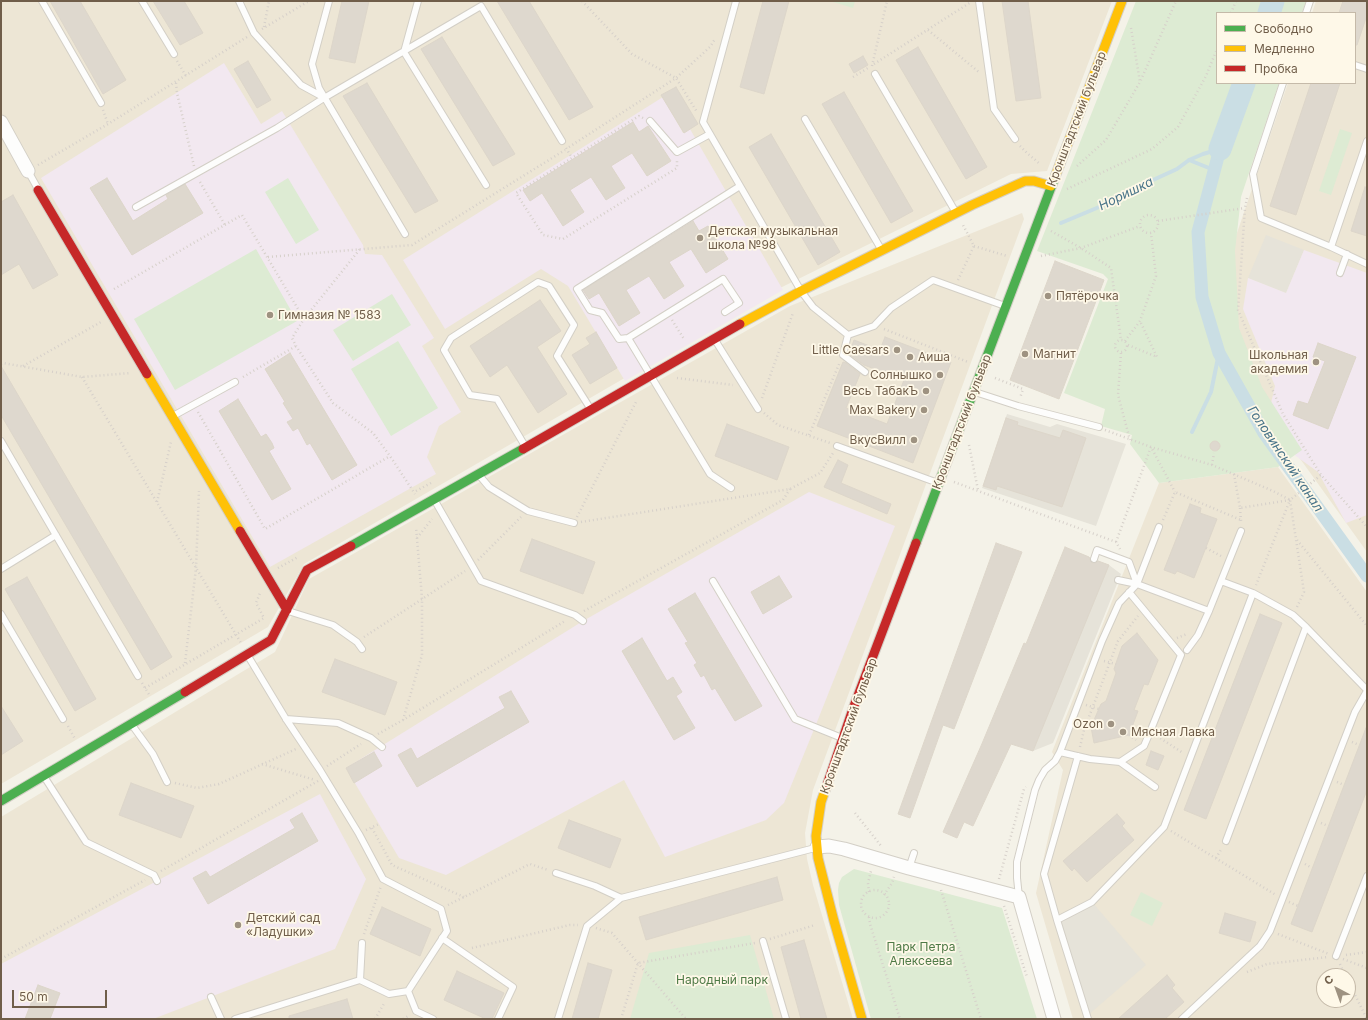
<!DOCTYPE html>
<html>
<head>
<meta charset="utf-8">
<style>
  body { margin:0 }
  #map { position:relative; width:1368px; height:1020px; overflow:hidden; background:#f4f2e8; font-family:Inter,sans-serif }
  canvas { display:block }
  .frame { position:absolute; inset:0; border:2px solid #705e4a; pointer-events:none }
  .legend { position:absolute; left:1216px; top:12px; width:140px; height:72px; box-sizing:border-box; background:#fef8e8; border:1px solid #c5baa9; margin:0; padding:5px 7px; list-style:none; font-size:12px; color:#705e4a }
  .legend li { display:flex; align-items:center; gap:8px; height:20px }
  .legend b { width:20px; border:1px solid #c5baa9 }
  .north { position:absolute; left:1316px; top:968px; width:40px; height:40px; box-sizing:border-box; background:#fef8e8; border:1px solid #c5baa9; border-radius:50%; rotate:319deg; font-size:11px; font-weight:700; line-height:16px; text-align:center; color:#705e4a }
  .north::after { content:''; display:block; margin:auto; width:14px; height:18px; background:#9e9281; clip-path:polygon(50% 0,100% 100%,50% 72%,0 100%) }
  .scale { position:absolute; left:12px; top:990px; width:95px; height:18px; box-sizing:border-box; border:2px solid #705e4a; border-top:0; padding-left:5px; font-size:12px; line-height:14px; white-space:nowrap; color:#705e4a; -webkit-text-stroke:3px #fef8e8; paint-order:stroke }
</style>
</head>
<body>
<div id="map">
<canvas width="1368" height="1020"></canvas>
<div class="frame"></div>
<ul class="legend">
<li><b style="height:5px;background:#4caf50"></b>Свободно</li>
<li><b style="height:5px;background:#ffc107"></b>Медленно</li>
<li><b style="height:5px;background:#c62828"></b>Пробка</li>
</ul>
<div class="north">С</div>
<div class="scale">50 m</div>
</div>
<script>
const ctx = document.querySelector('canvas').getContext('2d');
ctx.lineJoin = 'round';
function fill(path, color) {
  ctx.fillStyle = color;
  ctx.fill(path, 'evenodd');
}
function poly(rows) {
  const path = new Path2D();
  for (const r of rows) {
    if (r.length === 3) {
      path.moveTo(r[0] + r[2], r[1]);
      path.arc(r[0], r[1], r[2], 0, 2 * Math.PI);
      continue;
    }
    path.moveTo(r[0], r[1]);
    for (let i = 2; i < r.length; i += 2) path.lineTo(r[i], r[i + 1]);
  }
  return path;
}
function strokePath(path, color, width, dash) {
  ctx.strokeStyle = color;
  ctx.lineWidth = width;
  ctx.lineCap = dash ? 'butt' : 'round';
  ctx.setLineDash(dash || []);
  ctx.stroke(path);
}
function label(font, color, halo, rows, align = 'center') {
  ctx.font = font + ' Inter,sans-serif';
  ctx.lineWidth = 3.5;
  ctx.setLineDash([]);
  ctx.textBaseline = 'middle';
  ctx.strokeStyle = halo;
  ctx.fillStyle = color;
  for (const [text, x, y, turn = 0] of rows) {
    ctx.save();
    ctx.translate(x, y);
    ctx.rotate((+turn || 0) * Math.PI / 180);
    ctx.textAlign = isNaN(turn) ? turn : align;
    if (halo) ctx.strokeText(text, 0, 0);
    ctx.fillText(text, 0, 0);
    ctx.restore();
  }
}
fill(poly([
  [1,1,1112,1,1047,171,1011,174,778,289,304,564,268,627,1,784],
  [1316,1,1367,1,1367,552,1240,375,1221,280,1288,83,1355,83,1355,13,1312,13],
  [1022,213,1024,219,813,790,805,833,807,859,813,885,853,1019,1,1019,1,817,275,652,309,579,790,306],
  [1278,467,1367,592,1367,1019,1073,1019,1036,893,1063,770,1052,752,1159,483],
  [1324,976,1348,976,1348,1000,1324,1000]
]), '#ede6d5');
fill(poly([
  [1266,235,1304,250,1286,293,1248,278],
  [1007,414,1050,427,1057,424,1126,444,1096,526,982,488],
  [1077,552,1109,565,1121,574,1053,743,1033,751,1044,638],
  [1092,902,1146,965,1087,1016,1057,920]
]), '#e6e3d9');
fill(poly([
  [224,63,261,124,282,111,363,245,365,254,382,255,434,338,422,346,461,412,439,426,427,457,436,474,270,567,41,178],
  [663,97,683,133,690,129,783,290,625,381,568,286,541,269,445,329,403,260],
  [1304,250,1367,273,1367,515,1346,523,1318,472,1264,433,1275,386,1243,309,1248,278,1286,293],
  [809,492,895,526,815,727,784,803,766,820,665,857,624,780,446,875,399,858,346,768,583,621],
  [320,794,366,879,335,949,153,1019,1,1019,1,964]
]), '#f2e8f0');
fill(poly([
  [834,1,855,1,853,8,833,2],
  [1136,1,1306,1,1302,13,1217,13,1217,83,1279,83,1241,197,1235,251,1239,328,1262,387,1302,450,1278,467,1159,483,1130,444,1132,435,1101,426,1105,409,1064,393,1108,279,1103,274,1037,251],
  [1340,129,1352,133,1331,195,1319,191],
  [288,178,319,230,296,244,265,192],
  [256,249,297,321,175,390,134,319],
  [392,294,411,325,353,361,333,330],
  [398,341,438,408,391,436,351,369],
  [854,869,1002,908,1037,1019,871,1019,839,905,838,890,839,883,842,877],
  [1141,892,1163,903,1152,926,1130,915],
  [750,935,774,1019,630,1019,649,953]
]), '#ddebd3');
strokePath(poly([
  [1189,160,1214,170],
  [1061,223,1123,197,1153,180,1177,169,1189,160,1203,154,1220,149],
  [1192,432,1211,392,1219,353]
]), '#cadee4', 4);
strokePath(poly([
  [1220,149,1198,232,1202,297,1219,353,1264,433,1367,576]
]), '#cadee4', 13);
strokePath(poly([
  [1269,13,1273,1],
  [1220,149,1244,83]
]), '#cadee4', 23);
const building = poly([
  [50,1,80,1,126,80,103,94,50,1],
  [153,1,184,1,203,33,180,45,153,1],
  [342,1,369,1,355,63,329,58,342,1],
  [497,1,529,1,593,107,569,120,497,1],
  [763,1,789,1,764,94,740,87,763,1],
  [1002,1,1028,1,1041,98,1016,101,1002,1],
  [1343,1,1367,1,1367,15,1357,45,1355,45,1355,13,1339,13,1343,1],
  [442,37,515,154,493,166,421,49,442,37],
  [918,47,987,167,966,179,896,60,918,47],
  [863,56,868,65,854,73,849,64,863,56],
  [248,61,271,100,257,108,234,69,248,61],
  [367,83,438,201,415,213,343,96,367,83],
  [1311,83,1340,83,1296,215,1270,206,1311,83],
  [676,87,698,124,684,133,661,95,676,87],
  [844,92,913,211,891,223,822,104,844,92],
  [633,122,639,132,648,126,671,161,647,176,632,153,611,166,625,188,606,200,591,177,570,190,584,212,563,226,542,193,530,201,523,190,633,122],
  [771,134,840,252,818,265,749,147,771,134],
  [107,178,133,221,168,199,166,195,185,184,203,213,132,255,90,188,107,178],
  [1365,187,1367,188,1367,236,1351,231,1365,187],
  [13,195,58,275,33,289,19,264,1,275,1,202,13,195],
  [693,221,699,231,708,226,728,259,706,273,691,249,669,262,684,286,664,299,649,276,626,290,640,313,619,326,599,293,589,299,583,290,693,221],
  [1055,261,1104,280,1059,399,1010,380,1055,261],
  [540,300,561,331,537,347,567,394,538,413,507,365,490,377,470,346,540,300],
  [596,332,617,368,590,384,572,355,590,344,586,338,596,332],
  [885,337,951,362,913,463,817,426,843,362,846,363,860,374,846,408,887,424,904,380,864,365,849,354,854,340,880,350,885,337],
  [1318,343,1356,357,1328,429,1293,415,1298,401,1308,404,1325,361,1313,357,1318,343],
  [290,353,357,465,332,480,310,443,307,445,298,428,293,431,287,422,293,419,283,403,285,402,265,369,290,353],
  [1,366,172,657,151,670,1,415,1,366],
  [238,399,261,437,266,434,272,443,274,448,269,451,291,489,272,500,219,411,238,399],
  [1006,418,1018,422,1017,425,1060,438,1063,430,1086,438,1062,507,997,486,996,490,983,486,1006,418],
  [727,424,789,447,777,480,715,456,727,424],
  [1215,446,5],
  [838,460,848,465,841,483,891,504,887,514,824,487,838,460],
  [1190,504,1201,508,1200,513,1217,519,1194,578,1177,571,1175,574,1164,570,1190,504],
  [532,539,595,562,583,594,520,571,532,539],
  [996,543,1022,552,954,729,943,725,910,818,898,814,996,543],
  [1065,547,1089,557,1092,563,1095,563,1098,561,1109,565,1033,751,1011,744,973,826,964,822,957,838,943,832,981,746,1024,643,1026,644,1065,547],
  [779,576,792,597,763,614,751,592,779,576],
  [27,577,96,699,75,711,5,589,27,577],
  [695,593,762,706,735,721,715,688,712,690,704,675,701,677,694,665,697,663,685,643,688,642,668,609,695,593],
  [1260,614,1282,623,1206,819,1184,810,1260,614],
  [1137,633,1158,660,1148,685,1144,684,1134,710,1138,711,1129,735,1094,743,1091,727,1101,704,1106,701,1116,673,1114,669,1122,646,1137,633],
  [642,638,667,681,673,677,682,692,676,696,695,728,674,740,622,651,642,638],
  [335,659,397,682,385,715,322,692,335,659],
  [511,691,529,722,417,787,398,755,411,748,417,759,505,708,499,697,511,691],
  [1,706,23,741,1,755,1,706],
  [1366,728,1367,790,1312,932,1291,924,1366,728],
  [1151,751,1164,756,1158,770,1146,765,1151,751],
  [374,752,382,766,354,783,346,768,374,752],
  [131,783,194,806,181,838,119,815,131,783],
  [302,813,318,841,208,904,193,878,206,871,210,877,295,828,290,820,302,813],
  [1117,814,1125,823,1122,826,1134,840,1087,882,1074,868,1072,871,1063,861,1117,814],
  [569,820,621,839,610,868,558,848,569,820],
  [777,877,783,900,646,940,639,917,777,877],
  [382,907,431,929,420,956,370,934,382,907],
  [1225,913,1256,922,1250,942,1219,933,1225,913],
  [804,940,827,1019,801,1019,781,947,804,940],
  [588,963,612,970,598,1019,572,1019,588,963],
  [457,971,504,993,492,1019,486,1019,444,1000,457,971],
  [1167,975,1175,985,1172,988,1184,1002,1165,1019,1118,1019,1167,975],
  [38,985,60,993,50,1019,25,1019,38,985],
  [347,999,353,1019,289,1019,289,1016,347,999]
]);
fill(building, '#ded8ce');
strokePath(building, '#ddd6ca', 1);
const lane = poly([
  [42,1,101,103],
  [142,1,174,54],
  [239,1,254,33,301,85,323,97],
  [329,1,312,64,319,88,405,234],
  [418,1,404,52,486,185],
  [736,1,703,122,801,291,813,307,848,335],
  [979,1,994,109,1015,139],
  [1306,13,1310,1],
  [1355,65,1367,69],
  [875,74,955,211],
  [1283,83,1253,174,1261,218,1331,247,1367,264],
  [805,119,881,249],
  [650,121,677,152,710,134],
  [28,171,38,189],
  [136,207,277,128,324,98,481,6,562,141],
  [1331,247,1367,141],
  [1340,273,1347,254],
  [725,312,739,303,723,279,628,338,710,474,731,488],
  [848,335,874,326,891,308,933,280,1005,306],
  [848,335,843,355,865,372],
  [628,338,619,339,602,313,590,310,577,289,740,186],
  [715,340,758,409],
  [975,392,1018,406,1099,427],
  [173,416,235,382],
  [1,441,138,676],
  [525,446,497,399,470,395,444,350,451,338,538,282,549,286,574,325,557,356,590,408],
  [837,446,938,483],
  [479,475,489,487,528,511,574,523],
  [435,501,481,581,575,615,583,621],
  [1094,559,1097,550,1129,562,1137,584,1118,580],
  [1,569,56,535],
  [713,581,795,719,842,738],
  [1221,581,1241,531],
  [1137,584,1159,527],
  [288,611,333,625,357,642,362,649],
  [1,614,63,719],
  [1187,650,1198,635,1209,611],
  [286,719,338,723,371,738,382,747],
  [132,725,153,754,167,782],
  [1060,752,1090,759,1120,762,1144,746,1150,732,1181,655,1129,592],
  [1078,756,1044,874,1057,920,1088,1019],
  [1120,762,1155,787],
  [45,778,86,842,154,875,157,881],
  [1226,841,1306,627],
  [909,868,914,853],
  [556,873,595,886,621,898,815,848],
  [1019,897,1017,878,1017,862,1035,790,1039,780,1045,770,1055,761,1060,752,1102,641,1119,603,1137,584,1209,611,1221,581,1253,593,1293,615,1306,627,1367,690],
  [1057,920,1092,902,1164,827,1253,593],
  [442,938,513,987,498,1019],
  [763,941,786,1019],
  [1336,956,1367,876],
  [360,980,362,943],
  [408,991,416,1011,433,1019],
  [211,997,221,1019],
  [235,1019,360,980,389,994,408,991,447,931,441,909,383,879,359,834,320,770,286,719,248,656],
  [558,1019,587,926,621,898],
  [1182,1019,1260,946,1270,931,1355,712,1367,691]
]);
const street = poly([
  [1,122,28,171],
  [817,847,829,846,844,849,909,868,1019,897,1054,1019]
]);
const fast = poly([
  [916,543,1055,177],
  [351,546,523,449],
  [1,801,185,692]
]);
const slow = poly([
  [1055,177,1122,1],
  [740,324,801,291,972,205,1025,181,1034,181,1051,186],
  [147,374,240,531],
  [826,788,821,802,816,836,818,858,834,921,862,1019]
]);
const jam = poly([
  [38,190,147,374],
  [523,449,740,324],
  [240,531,287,610],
  [185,692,271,640,307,570,351,546],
  [826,788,854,706,916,543]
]);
strokePath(lane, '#d3cfc6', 8);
strokePath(street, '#d3cfc6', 15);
strokePath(fast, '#d4cfc6', 11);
strokePath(slow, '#d4cfc6', 11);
strokePath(jam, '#d4cfc6', 11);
strokePath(poly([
  [582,1,632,54,676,78,697,112],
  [1231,13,1236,1],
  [264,27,269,1],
  [1131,28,1140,82],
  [262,29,309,1],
  [928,30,980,73],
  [177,61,186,76],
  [874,64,971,2],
  [872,66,887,1],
  [853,77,868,68],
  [176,83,177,93,194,166],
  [103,110,108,124],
  [643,118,639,116,516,193,543,235,563,239,677,168,677,160],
  [1020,146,1027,153,1040,164],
  [569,147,676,78,710,47,715,39],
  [566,148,572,158],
  [38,165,108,124,247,37],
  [1077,166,1106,140,1140,82,1176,1],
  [200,182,225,225],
  [1067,189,1152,149,1178,127,1206,76,1217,49],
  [1247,198,1245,208,1238,310,1283,414,1321,475,1367,527],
  [1149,224,9],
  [1158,221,1245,208],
  [1051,231,1081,248,1111,268,1121,340],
  [974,246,1007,256],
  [1041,256,1081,248,1140,226],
  [268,257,412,245,565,150],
  [958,280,974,246,963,225],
  [114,289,242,215,304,319,292,338,296,346,333,403,373,433,390,456,415,494],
  [304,319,360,249],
  [672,320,684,339],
  [884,329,968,362],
  [1121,346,6],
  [1125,341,1140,321,1156,276,1151,233],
  [1128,345,1157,357,1140,321],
  [1121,353,1118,395,1130,440],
  [1,364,3,363,82,377,131,373],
  [23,366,101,322],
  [82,377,241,643],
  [243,377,296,346],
  [677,378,733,385],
  [995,378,1023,389,1020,398],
  [762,398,793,313],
  [198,412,265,529,390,456],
  [764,413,778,425,830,443],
  [1105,430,1151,447,1212,465,1273,491,1290,500],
  [809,435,840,362],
  [969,445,978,490],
  [1212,465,1214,453],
  [1234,474,1240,508,1290,500,1256,585],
  [954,482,1116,542,1120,549],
  [416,491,431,483],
  [157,502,171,442],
  [1240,508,1241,521],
  [577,517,637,400],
  [1163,520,1175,492,1241,520],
  [581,522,790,489,820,473,833,453],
  [417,538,432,519],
  [1297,540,1367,626],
  [1116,542,1151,447,1175,492],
  [1206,548,1221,556],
  [478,560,521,517],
  [278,568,298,557],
  [1297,607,1304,592,1290,500,1321,475],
  [584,611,783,500,790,489],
  [364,637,465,571],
  [1177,638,1187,634],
  [1104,661,1116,664],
  [185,663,196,568,199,491],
  [142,683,150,696],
  [145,688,264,618,256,603,260,593],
  [1086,705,1099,709],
  [403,720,422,655,422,598,416,527],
  [68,726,75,739],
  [378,734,403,720,565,621],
  [1129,735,1136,740],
  [1157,736,1183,753],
  [1352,742,1359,745],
  [1080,747,1084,730,1118,641,1138,616],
  [262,764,315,780],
  [327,766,361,744],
  [1337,782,1344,785],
  [175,783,197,788,219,784,296,749],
  [855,813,882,847],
  [1321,823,1328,826],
  [372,828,392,865,464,897],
  [366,830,379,824],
  [1171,831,1276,895],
  [1216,858,1222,848],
  [1305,864,1312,868],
  [161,871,318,781],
  [999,879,1024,789,1026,787],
  [941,890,981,1019],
  [875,904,14],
  [869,892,868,883,871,871],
  [884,895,892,883,894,877],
  [1289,902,1298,906],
  [448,905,530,864,548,870],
  [1004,906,1027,977],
  [869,917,870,924,900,1019],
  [596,928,612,933,686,1019],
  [364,934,381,886],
  [1278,934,1329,954],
  [770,939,815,925],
  [472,948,570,925,578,925],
  [1346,955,1367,952],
  [1,959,145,880],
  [1343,959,1367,968],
  [1340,964,1345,976],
  [1247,972,1267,964,1328,957],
  [1348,981,1367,1019],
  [375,1019,385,1002],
  [403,1019,410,1015],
  [621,1019,638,963,755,943]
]), '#d6d0ca', 2.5, [1, 3]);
strokePath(lane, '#fdfdfc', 6);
strokePath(street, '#fdfdfc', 13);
strokePath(fast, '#4caf50', 9);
strokePath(slow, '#ffc107', 9);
strokePath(jam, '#c62828', 9);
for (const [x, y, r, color] of [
  [700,238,4,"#9e9281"],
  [1048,296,4,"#9e9281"],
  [270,315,4,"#9e9281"],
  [897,350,4,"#9e9281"],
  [1025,354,4,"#9e9281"],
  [910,357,4,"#9e9281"],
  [1316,362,4,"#9e9281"],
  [940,375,4,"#9e9281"],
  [926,391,4,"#9e9281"],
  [924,410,4,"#9e9281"],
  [914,440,4,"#9e9281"],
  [1111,724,4,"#9e9281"],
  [1123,732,4,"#9e9281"],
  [238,925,4,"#9e9281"]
]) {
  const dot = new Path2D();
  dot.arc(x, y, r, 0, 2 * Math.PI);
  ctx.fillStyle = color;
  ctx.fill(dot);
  strokePath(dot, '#fef8e8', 1.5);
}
label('12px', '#705e4a', '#fef8e8', [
  ["Кронштадтский бульвар",1077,119,-69],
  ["Кронштадтский бульвар",962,422,-69],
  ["Кронштадтский бульвар",849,726,-70]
]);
label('12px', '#705e4a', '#fef8e8', [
  ["Детская музыкальная",708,231],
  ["школа №98",708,245],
  ["Пятёрочка",1056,296],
  ["Гимназия № 1583",278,315],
  ["Little Caesars",889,350,"right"],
  ["Магнит",1033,354],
  ["Школьная",1308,355,"right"],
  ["академия",1308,369,"right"],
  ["Аиша",918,357],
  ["Солнышко",932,375,"right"],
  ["Весь ТабакЪ",918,391,"right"],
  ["Max Bakery",916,410,"right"],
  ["ВкусВилл",906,440,"right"],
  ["Ozon",1103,724,"right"],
  ["Мясная Лавка",1131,732],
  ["Детский сад",246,918],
  ["«Ладушки»",246,932]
], 'left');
label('12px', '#4e7a46', '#fef8e8', [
  ["Парк Петра",921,947],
  ["Алексеева",921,961],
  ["Народный парк",722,980]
]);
label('italic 13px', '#497489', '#fef8e8', [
  ["Норишка",1126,194,-26],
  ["Головинский канал",1285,459,56]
]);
</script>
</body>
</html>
